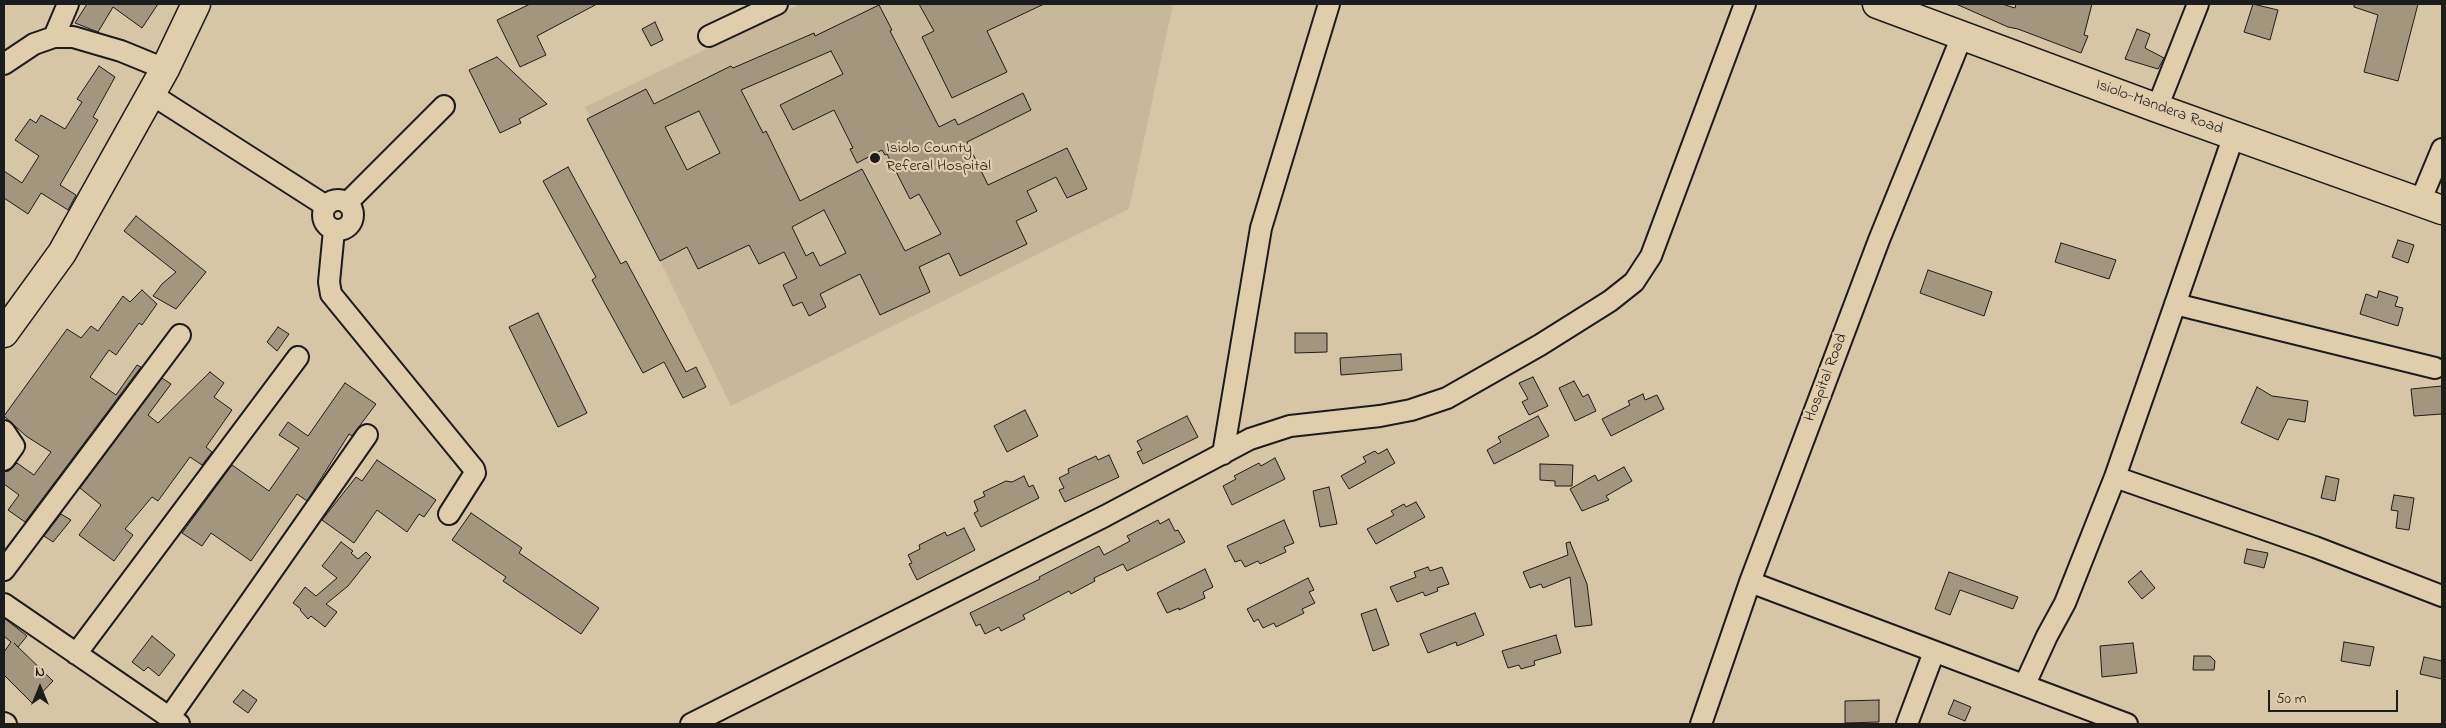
<!DOCTYPE html>
<html>
<head>
<meta charset="utf-8">
<style>
  body { margin:0 }
  #map { position:relative; width:2446px; height:728px; overflow:hidden; background:#d7c6a5; font-family:"Indie Flower",sans-serif }
  canvas { display:block }
  .frame { position:absolute; inset:0; border:5px solid #1c1c1c; pointer-events:none }
  .north { position:absolute; left:15px; top:663px; width:50px; height:50px; -webkit-text-stroke:4px #dfcdab; paint-order:stroke; rotate:0deg; font-size:14px; font-weight:700; line-height:20px; text-align:center; color:#1c1c1c }
  .north::after { content:''; display:block; margin:auto; width:18px; height:22px; background:#1c1c1c; clip-path:polygon(50% 0,100% 100%,50% 72%,0 100%) }
  .scale { position:absolute; left:2268px; top:690px; width:130px; height:22px; box-sizing:border-box; border:2px solid #1c1c1c; border-top:0; padding-left:6px; font-size:15px; line-height:18px; white-space:nowrap; color:#1c1c1c; -webkit-text-stroke:4px #dfcdab; paint-order:stroke }
</style>
</head>
<body>
<div id="map">
<canvas width="2446" height="728"></canvas>
<div class="frame"></div>
<div class="north">N</div>
<div class="scale">50 m</div>
</div>
<script>
const ctx = document.querySelector('canvas').getContext('2d');
ctx.lineJoin = 'round';
function fill(path, color) {
  ctx.fillStyle = color;
  ctx.fill(path, 'evenodd');
}
function poly(rows) {
  const path = new Path2D();
  for (const r of rows) {
    if (r.length === 3) {
      path.moveTo(r[0] + r[2], r[1]);
      path.arc(r[0], r[1], r[2], 0, 2 * Math.PI);
      continue;
    }
    path.moveTo(r[0], r[1]);
    for (let i = 2; i < r.length; i += 2) path.lineTo(r[i], r[i + 1]);
  }
  return path;
}
function strokePath(path, color, width, dash) {
  ctx.strokeStyle = color;
  ctx.lineWidth = width;
  ctx.lineCap = dash ? 'butt' : 'round';
  ctx.setLineDash(dash || []);
  ctx.stroke(path);
}
function label(font, color, halo, rows, align = 'center') {
  ctx.font = font + ' "Indie Flower",sans-serif';
  ctx.lineWidth = 4.5;
  ctx.setLineDash([]);
  ctx.textBaseline = 'middle';
  ctx.strokeStyle = halo;
  ctx.fillStyle = color;
  for (const [text, x, y, turn = 0] of rows) {
    ctx.save();
    ctx.translate(x, y);
    ctx.rotate((+turn || 0) * Math.PI / 180);
    ctx.textAlign = isNaN(turn) ? turn : align;
    if (halo) ctx.strokeText(text, 0, 0);
    ctx.fillText(text, 0, 0);
    ctx.restore();
  }
}
fill(poly([
  [800,4,1173,4,1129,209,731,406,585,107]
]), '#c7b899');
const building = poly([
  [87,4,158,4,142,28,113,7,98,32,75,23,87,4],
  [530,4,597,4,537,36,546,55,520,67,497,20,530,4],
  [919,4,1044,4,987,31,1007,72,952,98,922,37,934,31,919,4],
  [1956,4,2002,4,2015,8,2016,4,2092,4,2084,35,2088,36,2081,53,2018,29,2008,27,1956,4],
  [2253,4,2278,10,2270,40,2244,32,2253,4],
  [2354,4,2418,4,2398,81,2364,72,2378,15,2354,7,2354,4],
  [879,5,892,30,890,31,939,127,955,119,958,125,1023,93,1031,110,967,142,988,185,1067,148,1087,189,1067,198,1056,177,1027,191,1037,211,1016,221,1027,244,960,276,949,253,919,267,930,292,880,315,860,274,820,294,826,307,809,316,802,302,793,306,783,285,797,278,784,252,759,264,749,245,698,269,687,247,660,261,587,119,646,89,654,104,731,66,733,68,814,33,815,36,879,5],
  [831,51,843,74,780,105,793,130,834,110,853,148,850,149,857,163,882,150,885,155,887,154,910,199,919,194,941,234,905,251,862,169,800,201,766,131,763,133,741,90,831,51],
  [699,111,720,153,687,170,665,127,699,111],
  [824,210,846,253,820,266,813,252,806,256,792,227,824,210],
  [655,22,663,40,651,46,642,29,655,22],
  [2137,29,2150,34,2145,48,2164,58,2158,69,2125,59,2137,29],
  [497,57,547,104,519,119,521,123,500,133,469,70,497,57],
  [99,66,115,77,93,117,98,120,60,185,76,195,68,210,41,193,28,214,4,198,4,171,22,183,39,156,15,140,30,119,36,123,41,115,65,129,82,102,77,99,99,66],
  [568,167,621,264,626,261,686,372,696,367,706,387,683,398,664,362,643,373,592,280,596,277,543,181,568,167],
  [136,216,206,272,176,309,153,296,162,284,176,272,124,231,136,216],
  [2398,240,2414,245,2408,263,2392,257,2398,240],
  [2061,243,2116,260,2109,279,2055,262,2061,243],
  [1928,270,1992,292,1984,316,1920,293,1928,270],
  [142,290,157,304,142,325,139,323,116,355,109,350,90,377,116,395,137,365,141,367,25,522,8,510,19,495,4,484,4,472,9,471,17,463,34,475,51,452,26,436,4,416,67,329,81,338,91,326,98,331,123,296,130,302,142,290],
  [2379,291,2398,297,2395,306,2403,308,2398,326,2360,314,2366,294,2377,298,2379,291],
  [538,313,587,413,558,427,509,327,538,313],
  [278,327,289,334,277,351,267,342,278,327],
  [1295,333,1327,333,1327,352,1295,353,1295,333],
  [1401,354,1402,370,1341,375,1340,358,1401,354],
  [210,372,224,383,214,397,232,410,206,447,212,452,202,465,190,457,158,501,152,497,125,529,133,535,114,561,79,535,101,505,80,488,162,378,171,384,148,415,158,423,210,372],
  [1533,377,1548,406,1529,415,1522,402,1528,399,1519,383,1533,377],
  [1574,381,1583,397,1588,394,1596,411,1575,421,1559,388,1574,381],
  [345,383,376,404,352,436,349,434,307,501,297,494,251,561,211,533,202,546,182,533,232,465,269,491,299,448,279,435,288,422,308,436,345,383],
  [2442,386,2442,414,2414,416,2411,389,2442,386],
  [2257,387,2272,396,2308,401,2305,422,2288,419,2278,440,2241,423,2257,387],
  [1643,394,1645,400,1657,395,1664,409,1611,436,1602,419,1630,405,1628,401,1643,394],
  [1025,410,1038,436,1007,452,994,426,1025,410],
  [1187,416,1198,437,1143,464,1137,452,1142,450,1137,441,1187,416],
  [1538,416,1549,436,1494,464,1487,450,1501,442,1498,437,1538,416],
  [1387,449,1395,463,1349,489,1341,476,1366,462,1363,457,1375,451,1378,454,1387,449],
  [1109,455,1119,477,1065,502,1059,490,1064,488,1059,478,1069,473,1068,469,1096,456,1098,460,1109,455],
  [1275,458,1285,479,1232,505,1223,486,1236,479,1234,476,1259,463,1261,466,1275,458],
  [377,460,436,500,424,517,419,514,407,532,377,510,354,543,322,520,356,477,362,481,377,460],
  [1540,464,1573,465,1572,486,1555,486,1555,481,1540,480,1540,464],
  [1624,467,1632,481,1606,496,1609,500,1582,511,1570,489,1595,475,1598,481,1624,467],
  [1024,476,1029,487,1033,485,1039,498,981,527,974,513,978,511,974,501,985,496,983,492,1006,481,1012,482,1024,476],
  [2326,476,2339,479,2335,501,2321,498,2326,476],
  [1329,487,1337,524,1320,527,1313,491,1329,487],
  [2394,495,2414,498,2409,530,2396,528,2398,511,2391,510,2394,495],
  [1416,502,1425,517,1376,544,1367,529,1394,515,1391,511,1404,504,1406,507,1416,502],
  [471,513,522,548,519,553,599,608,581,634,503,581,506,577,452,540,471,513],
  [61,514,71,520,53,542,44,536,61,514],
  [1169,519,1175,531,1178,530,1185,542,1127,571,1123,564,1094,578,1095,581,1071,594,1069,591,1035,609,1023,615,1025,619,1001,631,999,627,985,634,980,624,976,626,970,613,1040,579,1039,577,1099,546,1104,555,1130,541,1127,536,1158,520,1160,524,1169,519],
  [1284,520,1294,543,1284,547,1286,552,1260,564,1258,561,1245,567,1241,560,1235,562,1227,546,1284,520],
  [964,528,975,550,917,580,909,564,912,563,908,555,920,549,919,545,945,532,947,536,964,528],
  [341,542,353,551,351,553,358,559,366,552,371,557,348,586,326,604,337,612,325,627,311,616,308,619,300,610,301,609,293,603,305,587,316,596,337,578,322,566,341,542],
  [1570,542,1587,584,1592,625,1575,627,1570,577,1543,588,1541,584,1530,588,1523,572,1568,555,1566,543,1570,542],
  [2247,549,2268,553,2264,568,2244,563,2247,549],
  [1428,567,1430,571,1442,567,1449,584,1437,588,1438,591,1425,596,1423,592,1397,602,1390,587,1416,577,1414,572,1428,567],
  [1205,569,1213,587,1203,592,1205,598,1179,610,1179,608,1167,613,1157,593,1205,569],
  [2141,571,2155,588,2142,599,2128,582,2141,571],
  [1949,572,2018,597,2013,609,1960,590,1950,615,1935,609,1949,572],
  [1308,578,1314,590,1309,592,1315,603,1302,609,1304,613,1276,627,1274,623,1263,628,1258,619,1254,622,1247,609,1308,578],
  [1376,609,1389,645,1373,651,1361,614,1376,609],
  [1475,613,1484,635,1457,646,1456,642,1428,653,1420,634,1475,613],
  [4,618,27,636,18,647,14,643,53,681,32,703,4,675,4,652,11,642,4,636,4,618],
  [1556,635,1561,653,1534,661,1535,665,1521,669,1519,665,1508,668,1502,651,1556,635],
  [152,636,175,655,159,676,148,667,144,671,132,662,152,636],
  [2344,642,2374,647,2370,666,2341,661,2344,642],
  [2133,643,2137,673,2102,677,2100,646,2133,643],
  [2194,656,2210,656,2215,661,2214,670,2193,670,2194,656],
  [2424,657,2442,661,2442,679,2420,674,2424,657],
  [243,690,257,700,248,713,233,702,243,690],
  [1879,700,1879,722,1845,723,1845,701,1879,700],
  [1954,700,1971,707,1965,721,1948,714,1954,700]
]);
fill(building, '#a3967e');
strokePath(building, '#1c1c1c', 1);
const minor = poly([
  [709,36,777,4],
  [54,37,68,4],
  [4,64,34,44,54,37,73,37,121,51,165,69],
  [151,94,326,206],
  [2157,108,2198,4],
  [338,215,15],
  [2420,202,2442,149],
  [347,203,444,106],
  [334,230,329,282,331,294,474,469,475,473,449,514],
  [2175,304,2435,368],
  [4,431,14,446,4,460],
  [1223,454,1261,228,1329,4],
  [2115,477,2315,547,2442,596],
  [4,570,180,335],
  [1750,582,2127,724],
  [4,604,179,724],
  [76,654,298,357],
  [2025,684,2047,636,2065,603,2115,477,2234,135],
  [169,718,367,435],
  [4,723,6,724],
  [691,724,1105,516,1250,439,1290,426,1380,416,1411,410,1447,398,1540,345,1610,301,1634,282,1651,256,1745,4],
  [1701,724,1750,582,1879,240,1962,36],
  [1907,724,1934,652]
]);
const highway = poly([
  [1877,4,2157,108,2442,210],
  [4,333,62,253,165,69,196,4]
]);
strokePath(minor, '#1c1c1c', 24);
strokePath(highway, '#1c1c1c', 31);
strokePath(minor, '#dfcdab', 20);
strokePath(highway, '#dfcdab', 28);
for (const [x, y, r, color] of [
  [875,158,6,"#1c1c1c"]
]) {
  const dot = new Path2D();
  dot.arc(x, y, r, 0, 2 * Math.PI);
  ctx.fillStyle = color;
  ctx.fill(dot);
  strokePath(dot, '#dfcdab', 2);
}
label('16px', '#1c1c1c', '#dfcdab', [
  ["Isiolo-Mandera Road",2159,108,20],
  ["Hospital Road",1827,378,-69]
]);
label('16px', '#1c1c1c', '#dfcdab', [
  ["Isiolo County",886,149],
  ["Referal Hospital",886,167]
], 'left');
</script>
</body>
</html>
